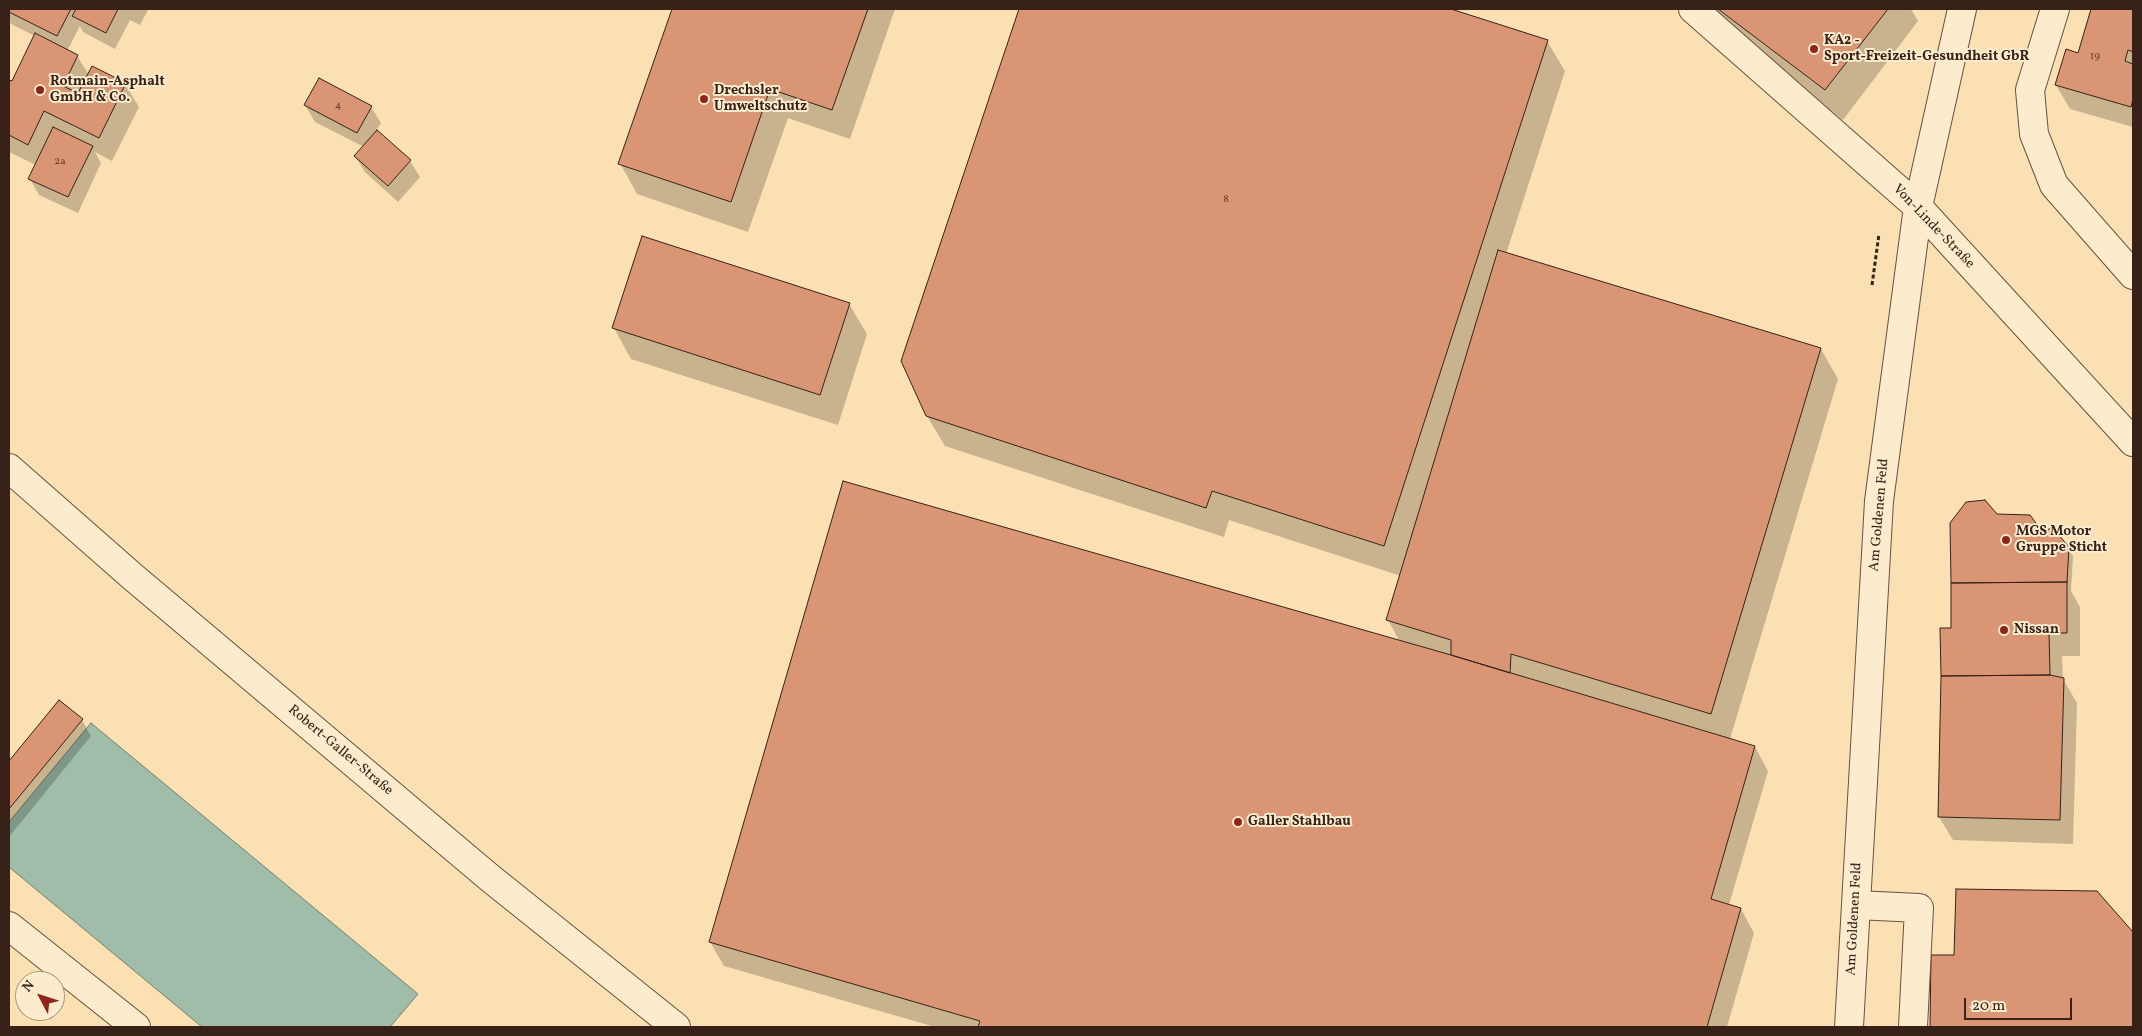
<!DOCTYPE html>
<html>
<head>
<meta charset="utf-8">
<style>
  body { margin:0 }
  #map { position:relative; width:2142px; height:1036px; overflow:hidden; background:#fae0b2; font-family:Vollkorn,serif }
  canvas { display:block }
  .frame { position:absolute; inset:0; border:10px solid #372119; pointer-events:none }
  .north { position:absolute; left:15px; top:971px; width:50px; height:50px; box-sizing:border-box; background:#fcebcd; border:1px solid #ad9a85; border-radius:50%; rotate:310deg; font-size:14px; font-weight:700; line-height:20px; text-align:center; color:#372119 }
  .north::after { content:''; display:block; margin:auto; width:18px; height:22px; background:#8f2418; clip-path:polygon(50% 0,100% 100%,50% 72%,0 100%) }
  .scale { position:absolute; left:1964px; top:998px; width:108px; height:22px; box-sizing:border-box; border:2px solid #372119; border-top:0; padding-left:6px; font-size:15px; line-height:18px; white-space:nowrap; color:#372119; -webkit-text-stroke:4px #fcebcd; paint-order:stroke }
</style>
</head>
<body>
<div id="map">
<canvas width="2142" height="1036"></canvas>
<div class="frame"></div>
<div class="north">N</div>
<div class="scale">20 m</div>
</div>
<script>
const ctx = document.querySelector('canvas').getContext('2d');
ctx.lineJoin = 'round';
function fill(path, color) {
  ctx.fillStyle = color;
  ctx.fill(path, 'evenodd');
}
function poly(rows) {
  const path = new Path2D();
  for (const r of rows) {
    path.moveTo(r[0], r[1]);
    for (let i = 2; i < r.length; i += 2) path.lineTo(r[i], r[i + 1]);
  }
  return path;
}
function strokePath(path, color, width, dash) {
  ctx.strokeStyle = color;
  ctx.lineWidth = width;
  ctx.lineCap = dash ? 'butt' : 'round';
  ctx.setLineDash(dash || []);
  ctx.stroke(path);
}
function label(font, color, halo, rows, align = 'center') {
  ctx.font = font + ' Vollkorn,serif';
  ctx.lineWidth = 4;
  ctx.setLineDash([]);
  ctx.textBaseline = 'middle';
  ctx.strokeStyle = halo;
  ctx.fillStyle = color;
  for (const [text, x, y, turn = 0] of rows) {
    ctx.save();
    ctx.translate(x, y);
    ctx.rotate((+turn || 0) * Math.PI / 180);
    ctx.textAlign = isNaN(turn) ? turn : align;
    if (halo) ctx.strokeText(text, 0, 0);
    ctx.fillText(text, 0, 0);
    ctx.restore();
  }
}
const water = poly([
  [91,723,418,994,390,1027,202,1027,9,867,9,822,91,723]
]);
fill(water, '#9fbda9');
strokePath(water, '#757f6f', 1);
fill(poly([
  [9,9,148,10,140,25,130,20,115,49,83,32,80,26,67,51,77,56,89,75,125,84,139,107,112,161,95,152,101,163,78,213,39,195,30,179,36,165,9,152,9,81,12,83,35,36,11,24,9,19],
  [673,9,895,9,850,139,788,118,748,232,637,194,620,163],
  [1020,9,1447,9,1547,41,1565,71,1506,254,1821,349,1838,379,1730,739,1755,747,1768,771,1729,905,1741,909,1754,933,1727,1027,935,1027,724,966,710,942,1400,642,1388,620,1401,576,1229,520,1224,537,945,446,927,416,903,361],
  [1698,9,1911,9,1918,21,1843,120],
  [2092,9,2133,9,2133,127,2070,109,2056,85,2079,54],
  [305,105,371,107,381,123,376,131,410,161,420,177,398,202,365,172,355,156,364,147,315,122],
  [849,304,867,334,838,425,631,359,614,328],
  [1996,515,2068,548,2073,556,2071,591,2080,607,2080,656,2062,656,2063,679,2077,703,2073,844,1953,840,1939,817,1942,629,1952,629],
  [59,702,82,720,91,736,9,837,9,763],
  [2096,892,2133,934,2133,1027,1931,1027,1932,956,1956,956]
]), '#0003');
const building = poly([
  [9,9,71,9,57,36,9,12,9,9],
  [76,9,118,9,106,33,72,16,76,9],
  [672,9,868,9,832,110,770,89,731,202,618,164,672,9],
  [1019,9,1451,9,1548,40,1384,546,1212,491,1206,508,926,416,901,361,1019,9],
  [1718,9,1888,9,1825,90,1718,9],
  [2091,9,2133,9,2133,52,2128,50,2125,61,2133,64,2133,99,2131,107,2055,85,2066,49,2078,53,2091,9],
  [35,33,78,55,63,86,78,93,92,66,126,83,99,138,44,111,28,145,9,135,9,80,12,81,35,33],
  [319,78,372,106,357,133,304,105,319,78],
  [53,127,93,146,68,197,28,179,53,127],
  [377,130,411,160,388,186,354,156,377,130],
  [642,236,850,303,820,395,612,328,642,236],
  [1498,250,1821,348,1711,714,1511,654,1510,673,1451,655,1451,640,1386,620,1498,250],
  [843,481,1451,655,1755,746,1711,899,1741,908,1707,1027,978,1027,980,1021,709,942,843,481],
  [1985,500,1997,514,2030,515,2043,533,2052,527,2069,547,2067,582,1951,583,1950,523,1966,502,1985,500],
  [2067,582,2067,633,2049,633,2050,675,1941,676,1940,628,1951,628,1951,583,2067,582],
  [2050,675,2064,678,2060,820,1938,817,1941,676,2050,675],
  [59,700,83,719,9,809,9,761,59,700],
  [1956,889,2097,891,2133,932,2133,1027,1930,1027,1931,955,1954,955,1956,889]
]);
fill(building, '#da9575');
strokePath(building, '#372119', 1);
const minor = poly([
  [1693,9,1918,207,2133,442],
  [2055,9,2030,90,2034,134,2054,185,2133,275],
  [9,468,133,577,490,878,676,1027],
  [1856,905,1919,908,1913,1027],
  [9,926,136,1027],
  [1849,1027,1879,501,1918,207,1962,9]
]);
strokePath(minor, '#68513f', 30);
strokePath(poly([
  [1872,285,1879,234]
]), '#372119', 3, [4, 2.5]);
strokePath(minor, '#fcebcd', 28);
for (const [x, y, r, color] of [
  [1814,49,5,"#8f2418"],
  [40,90,5,"#8f2418"],
  [704,99,5,"#8f2418"],
  [2006,540,5,"#8f2418"],
  [2004,630,5,"#8f2418"],
  [1238,822,5,"#8f2418"]
]) {
  const dot = new Path2D();
  dot.arc(x, y, r, 0, 2 * Math.PI);
  ctx.fillStyle = color;
  ctx.fill(dot);
  strokePath(dot, '#fcebcd', 2);
}
label('11px', '#603e30', null, [
  ["19",2095,57],
  ["4",338,106],
  ["2a",60,162],
  ["8",1226,200]
]);
label('bold 14px', '#372119', '#fcebcd', [
  ["KA2 -",1824,41],
  ["Sport-Freizeit-Gesundheit GbR",1824,57],
  ["Rotmain-Asphalt",50,82],
  ["GmbH & Co.",50,98],
  ["Drechsler",714,91],
  ["Umweltschutz",714,107],
  ["MGS Motor",2016,532],
  ["Gruppe Sticht",2016,548],
  ["Nissan",2014,630],
  ["Galler Stahlbau",1248,822]
], 'left');
label('14px', '#372119', '#fcebcd', [
  ["Von-Linde-Straße",1933,227,46],
  ["Am Goldenen Feld",1880,515,-85],
  ["Robert-Galler-Straße",340,751,40],
  ["Am Goldenen Feld",1855,919,-87]
]);
</script>
</body>
</html>
